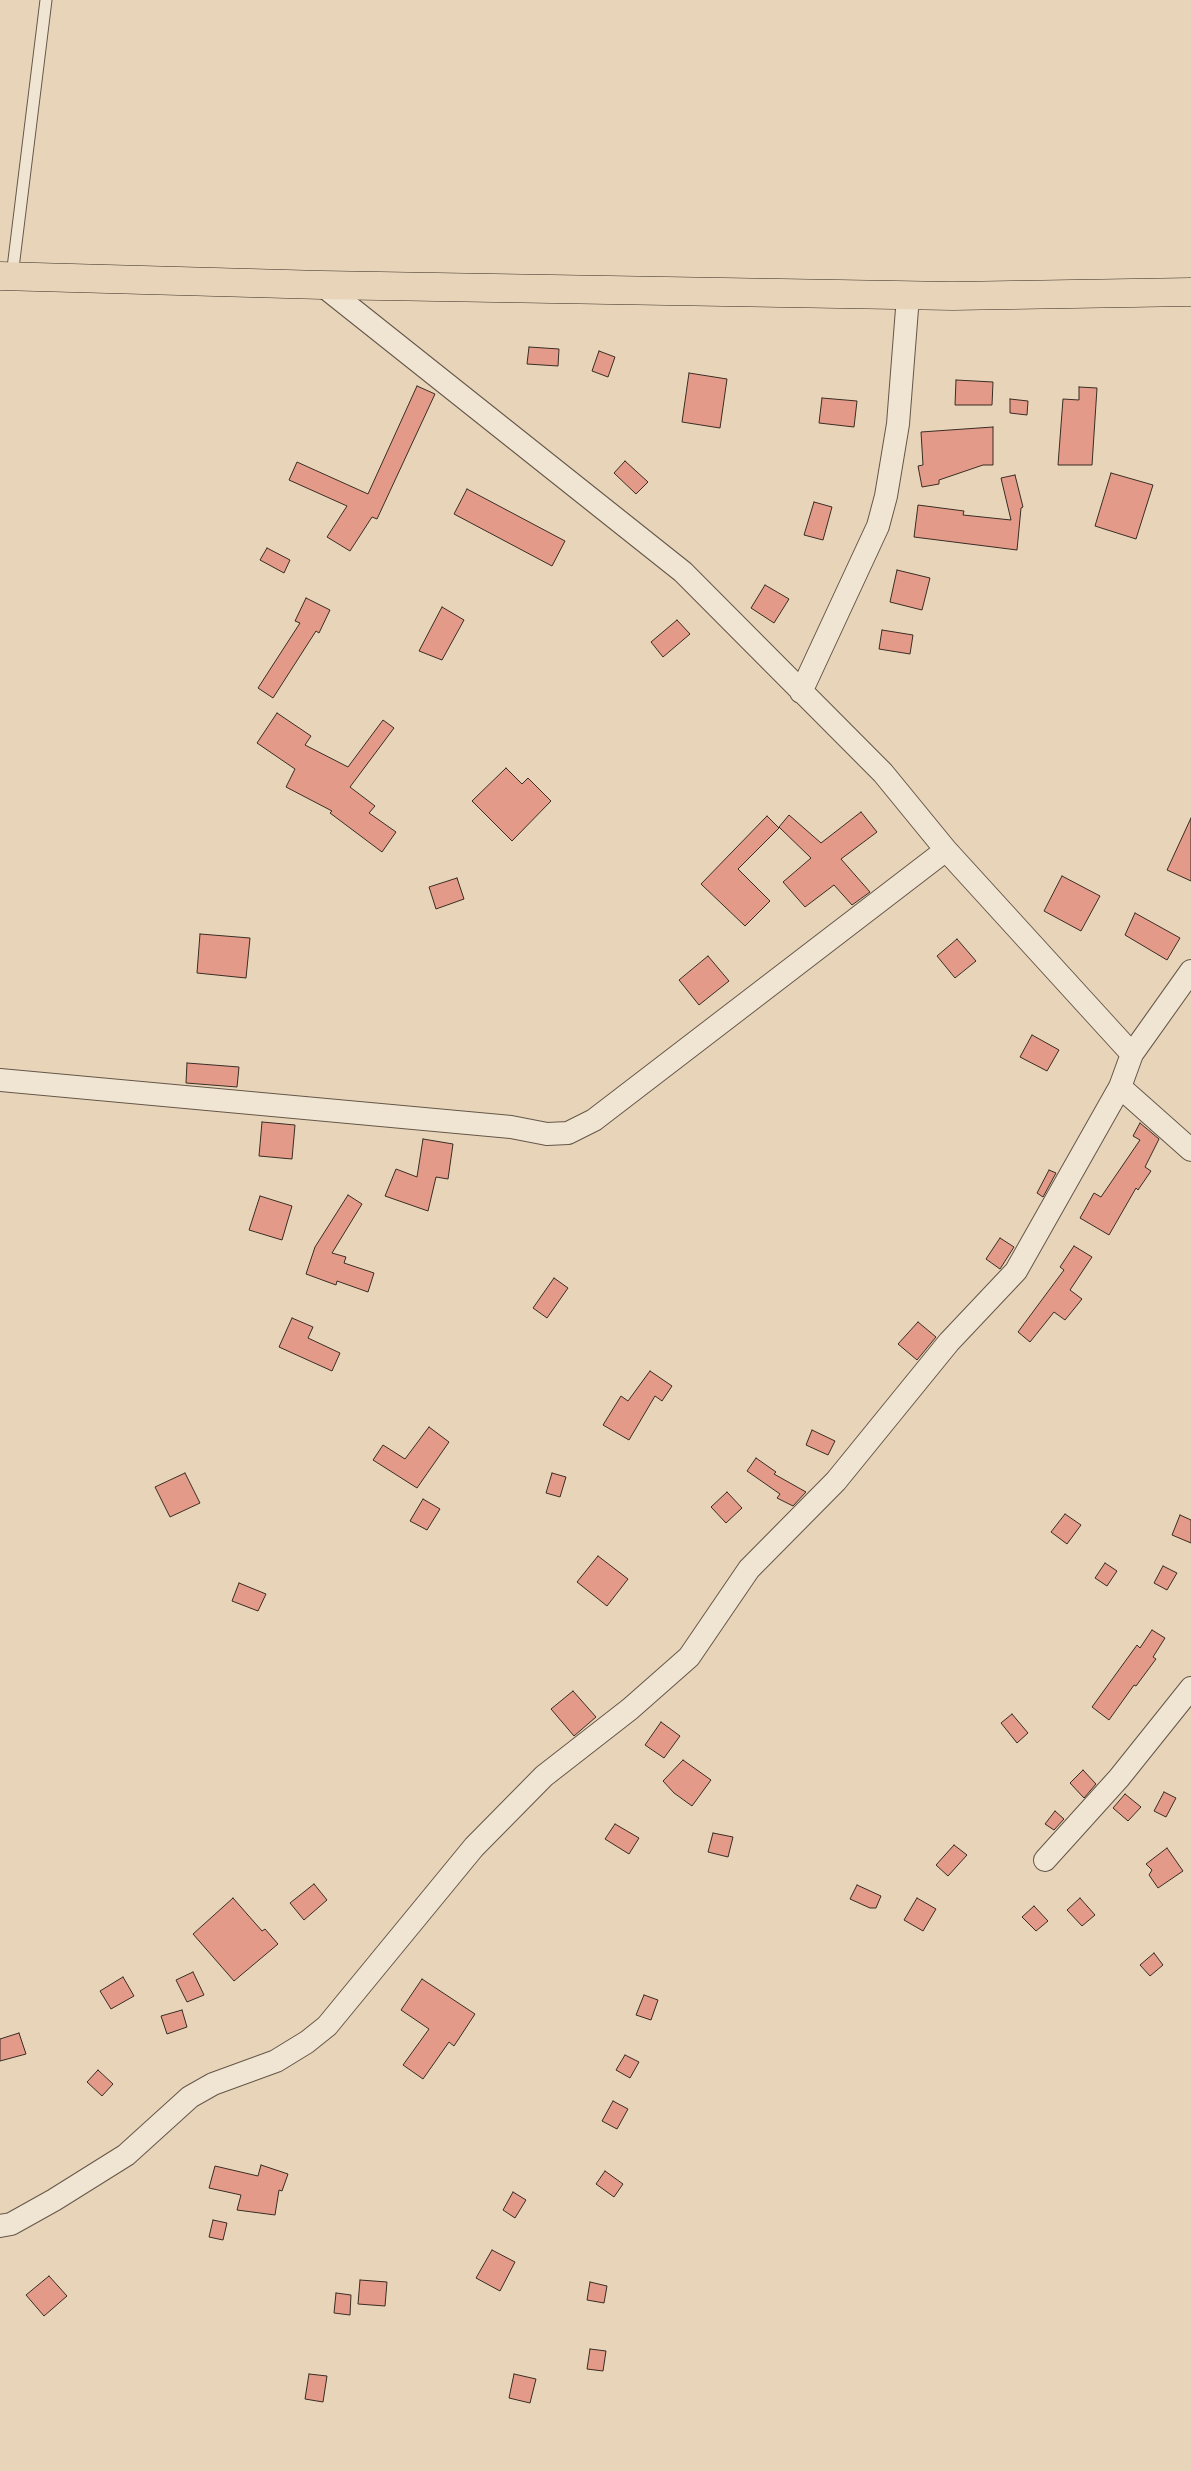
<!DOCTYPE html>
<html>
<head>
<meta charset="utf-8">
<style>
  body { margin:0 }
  canvas { display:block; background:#e8d5b9 }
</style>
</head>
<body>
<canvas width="1191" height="2471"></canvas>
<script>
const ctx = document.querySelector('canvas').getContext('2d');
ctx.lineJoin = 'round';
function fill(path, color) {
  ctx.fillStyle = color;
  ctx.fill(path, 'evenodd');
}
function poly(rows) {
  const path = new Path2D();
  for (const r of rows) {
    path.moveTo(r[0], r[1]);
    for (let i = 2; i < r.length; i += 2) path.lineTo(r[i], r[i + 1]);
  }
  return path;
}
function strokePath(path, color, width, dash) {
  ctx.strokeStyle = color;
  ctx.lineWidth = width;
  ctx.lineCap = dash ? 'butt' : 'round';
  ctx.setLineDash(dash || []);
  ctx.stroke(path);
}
const building = poly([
  [529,347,559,349,558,366,527,364,529,347],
  [599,351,615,357,608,377,592,371,599,351],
  [689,373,727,379,720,428,682,422,689,373],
  [956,380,993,382,992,405,955,405,956,380],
  [417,386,435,394,377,519,372,517,350,551,327,537,347,506,289,480,297,462,368,494,417,386],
  [1079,387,1097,388,1092,465,1058,465,1063,399,1079,400,1079,387],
  [822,398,857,401,854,427,819,423,822,398],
  [1010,399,1028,401,1027,415,1010,413,1010,399],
  [993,427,993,465,983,465,939,480,939,484,922,487,918,466,923,465,921,432,993,427],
  [625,461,648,482,636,494,614,473,625,461],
  [1111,473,1153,485,1136,539,1095,526,1111,473],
  [1015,475,1023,507,1021,508,1017,550,914,537,918,505,964,511,963,515,1011,520,1001,478,1015,475],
  [467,489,565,541,552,566,454,514,467,489],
  [814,502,832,507,823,540,804,535,814,502],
  [267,548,290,560,284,573,260,560,267,548],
  [897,570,930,578,922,610,890,602,897,570],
  [765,585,789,599,774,623,751,608,765,585],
  [306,598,330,610,319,633,316,631,273,698,258,688,300,623,295,621,306,598],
  [442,607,464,620,442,660,419,651,442,607],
  [677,620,690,634,663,657,651,642,677,620],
  [882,630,913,635,910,654,879,649,882,630],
  [277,713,311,736,305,745,348,767,383,720,394,728,350,787,375,806,369,813,396,832,382,852,330,813,332,811,286,787,295,769,257,743,277,713],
  [506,768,522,784,528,778,551,801,512,841,472,801,506,768],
  [861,812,877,832,841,859,870,892,852,905,834,885,805,907,783,882,811,858,779,827,789,815,821,843,861,812],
  [767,816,779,828,738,869,770,901,745,926,701,884,767,816],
  [1191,818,1191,881,1167,870,1191,818],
  [1062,876,1100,896,1081,931,1044,911,1062,876],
  [457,878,464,899,436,909,429,887,457,878],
  [1135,913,1180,938,1167,960,1125,935,1135,913],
  [200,934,250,938,246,978,197,973,200,934],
  [957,939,976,961,955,978,937,956,957,939],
  [708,956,729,981,699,1005,679,980,708,956],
  [1032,1035,1059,1050,1047,1071,1020,1057,1032,1035],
  [187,1063,239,1067,237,1087,186,1083,187,1063],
  [262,1122,295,1125,292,1159,259,1156,262,1122],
  [1140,1123,1159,1139,1145,1167,1151,1171,1138,1190,1136,1188,1109,1235,1080,1218,1094,1193,1101,1197,1140,1140,1133,1136,1140,1123],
  [423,1139,453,1144,448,1179,436,1177,428,1211,385,1196,396,1169,417,1177,423,1139],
  [1049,1170,1056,1173,1043,1197,1037,1193,1049,1170],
  [348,1195,362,1204,332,1253,346,1257,344,1263,374,1273,368,1292,337,1281,336,1285,306,1274,315,1247,348,1195],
  [260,1196,292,1206,282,1240,249,1230,260,1196],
  [1000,1238,1014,1247,1000,1269,986,1259,1000,1238],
  [1074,1246,1092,1257,1070,1290,1082,1299,1065,1320,1054,1312,1030,1342,1018,1332,1064,1270,1060,1267,1074,1246],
  [554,1278,568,1288,547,1318,533,1308,554,1278],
  [292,1318,313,1327,308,1338,340,1353,332,1371,279,1347,292,1318],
  [918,1322,936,1337,917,1360,898,1344,918,1322],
  [650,1371,672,1386,662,1401,655,1396,629,1440,603,1425,621,1396,628,1401,650,1371],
  [429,1427,449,1442,417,1488,373,1460,383,1445,405,1459,429,1427],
  [812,1430,835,1441,828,1455,806,1445,812,1430],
  [756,1458,776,1472,774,1474,806,1492,793,1506,777,1498,780,1494,747,1471,756,1458],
  [185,1473,200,1503,170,1517,155,1487,185,1473],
  [552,1473,566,1477,560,1497,546,1493,552,1473],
  [727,1492,742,1508,726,1523,711,1507,727,1492],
  [423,1499,440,1509,427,1530,410,1521,423,1499],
  [1065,1514,1081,1525,1067,1544,1051,1532,1065,1514],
  [1180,1515,1191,1520,1191,1543,1172,1535,1180,1515],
  [598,1556,628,1579,607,1606,577,1582,598,1556],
  [1105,1563,1117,1571,1107,1586,1095,1578,1105,1563],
  [1163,1566,1177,1573,1167,1590,1154,1583,1163,1566],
  [239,1583,266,1594,258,1611,232,1601,239,1583],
  [1152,1630,1165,1638,1153,1657,1156,1659,1136,1686,1134,1685,1109,1720,1092,1707,1137,1645,1140,1648,1152,1630],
  [573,1691,596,1717,574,1736,551,1709,573,1691],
  [1012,1714,1028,1733,1017,1743,1001,1723,1012,1714],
  [661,1722,680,1736,664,1758,645,1745,661,1722],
  [683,1760,711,1780,692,1806,674,1793,663,1781,683,1760],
  [1083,1770,1096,1784,1084,1798,1070,1783,1083,1770],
  [1164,1792,1176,1798,1166,1817,1154,1811,1164,1792],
  [1125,1794,1141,1807,1128,1821,1113,1808,1125,1794],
  [1055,1811,1064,1819,1054,1830,1045,1824,1055,1811],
  [615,1824,639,1838,629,1854,605,1839,615,1824],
  [713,1833,733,1837,728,1857,708,1852,713,1833],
  [954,1845,967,1855,948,1876,936,1865,954,1845],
  [1167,1848,1183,1871,1158,1888,1149,1875,1152,1870,1146,1864,1167,1848],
  [314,1884,327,1900,304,1920,290,1903,314,1884],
  [857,1885,881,1896,876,1908,870,1908,850,1899,857,1885],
  [233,1898,262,1931,265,1929,278,1944,234,1981,193,1934,233,1898],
  [917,1898,936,1909,923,1931,904,1920,917,1898],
  [1080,1898,1095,1915,1082,1926,1067,1910,1080,1898],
  [1034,1906,1048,1921,1036,1931,1022,1917,1034,1906],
  [1154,1953,1163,1965,1150,1976,1140,1965,1154,1953],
  [193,1972,204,1995,187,2002,176,1980,193,1972],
  [123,1977,134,1996,111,2009,100,1991,123,1977],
  [422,1979,475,2014,454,2046,449,2042,423,2079,403,2065,429,2029,401,2010,422,1979],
  [644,1995,658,2000,651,2020,636,2015,644,1995],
  [182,2010,187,2027,167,2034,161,2016,182,2010],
  [19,2033,26,2054,0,2061,0,2039,19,2033],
  [625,2055,639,2062,630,2078,616,2070,625,2055],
  [98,2070,113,2084,102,2096,87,2082,98,2070],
  [613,2101,628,2109,617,2129,602,2121,613,2101],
  [261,2165,288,2174,282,2191,279,2190,275,2215,237,2210,241,2195,209,2188,215,2166,258,2176,261,2165],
  [605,2171,623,2184,614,2197,596,2184,605,2171],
  [513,2192,526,2200,515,2218,503,2210,513,2192],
  [213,2220,227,2223,223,2240,209,2237,213,2220],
  [492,2250,515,2262,500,2291,476,2278,492,2250],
  [49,2276,67,2296,44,2316,26,2295,49,2276],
  [360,2280,387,2282,385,2306,358,2304,360,2280],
  [590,2282,607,2286,604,2303,587,2300,590,2282],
  [336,2293,351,2295,350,2315,334,2313,336,2293],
  [590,2349,606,2351,603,2371,587,2369,590,2349],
  [309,2374,327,2376,323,2402,305,2399,309,2374],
  [514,2374,536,2379,530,2403,509,2398,514,2374]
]);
fill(building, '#e49a88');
strokePath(building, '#392d24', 1);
const service = poly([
  [12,276,46,0]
]);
const minor = poly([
  [322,285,683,572,883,773,946,850,1132,1054],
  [801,692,878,526,886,496,898,424,908,296],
  [0,1080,511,1127,547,1134,568,1133,594,1120,946,850],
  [1120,1087,1191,1150],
  [1045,1860,1119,1778,1191,1688],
  [0,2226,11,2224,54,2200,126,2155,190,2097,213,2084,276,2061,307,2042,327,2026,474,1847,544,1776,630,1709,689,1657,749,1569,836,1481,949,1342,1016,1271,1120,1087,1132,1054,1191,971]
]);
const primary = poly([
  [0,276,322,285,953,296,1191,292]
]);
strokePath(service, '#655749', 13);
strokePath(minor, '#655749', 24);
strokePath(primary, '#392d24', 29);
strokePath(service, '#f0e4d2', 11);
strokePath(minor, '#f0e4d2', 22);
strokePath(primary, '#e8d5b9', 28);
</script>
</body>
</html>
